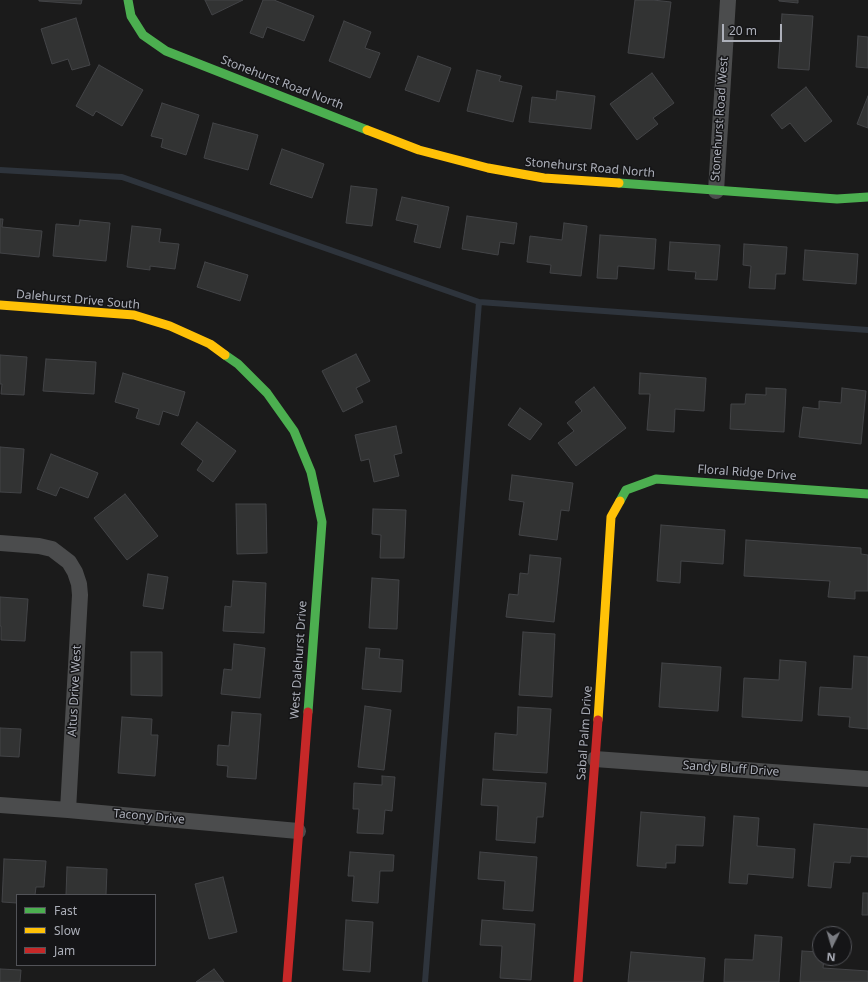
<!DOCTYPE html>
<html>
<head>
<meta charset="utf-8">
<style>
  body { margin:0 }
  #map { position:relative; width:868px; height:982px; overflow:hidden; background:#1b1b1b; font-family:"Noto Sans",sans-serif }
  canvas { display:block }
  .legend { position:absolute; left:16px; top:894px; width:140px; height:72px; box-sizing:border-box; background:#151517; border:1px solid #525358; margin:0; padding:5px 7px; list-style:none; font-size:12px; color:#adb0ba }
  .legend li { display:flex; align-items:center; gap:8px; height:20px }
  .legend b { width:20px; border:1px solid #525358 }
  .north { position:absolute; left:812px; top:926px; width:40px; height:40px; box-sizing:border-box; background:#151517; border:1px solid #525358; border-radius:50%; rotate:185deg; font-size:11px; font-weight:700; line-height:16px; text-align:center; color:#adb0ba }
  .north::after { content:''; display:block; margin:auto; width:14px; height:18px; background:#7a7c82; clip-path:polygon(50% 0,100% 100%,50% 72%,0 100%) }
  .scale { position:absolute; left:722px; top:24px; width:60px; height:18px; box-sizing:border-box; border:2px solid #adb0ba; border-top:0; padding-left:5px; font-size:12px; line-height:14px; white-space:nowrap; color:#adb0ba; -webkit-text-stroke:3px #151517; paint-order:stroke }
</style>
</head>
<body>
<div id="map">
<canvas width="868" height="982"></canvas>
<ul class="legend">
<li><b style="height:5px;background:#4caf50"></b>Fast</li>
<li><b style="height:5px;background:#ffc107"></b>Slow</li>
<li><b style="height:5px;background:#c62828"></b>Jam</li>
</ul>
<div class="north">N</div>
<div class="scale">20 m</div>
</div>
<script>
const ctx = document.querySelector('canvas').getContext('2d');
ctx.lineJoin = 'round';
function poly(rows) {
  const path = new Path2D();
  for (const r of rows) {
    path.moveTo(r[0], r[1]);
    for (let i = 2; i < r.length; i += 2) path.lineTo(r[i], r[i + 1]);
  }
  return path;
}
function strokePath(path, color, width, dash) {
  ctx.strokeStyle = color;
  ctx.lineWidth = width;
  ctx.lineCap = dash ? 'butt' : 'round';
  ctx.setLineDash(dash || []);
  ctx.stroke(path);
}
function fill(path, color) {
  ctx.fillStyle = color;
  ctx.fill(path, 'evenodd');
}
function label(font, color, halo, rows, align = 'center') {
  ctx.font = font + ' "Noto Sans",sans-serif';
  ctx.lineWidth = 3;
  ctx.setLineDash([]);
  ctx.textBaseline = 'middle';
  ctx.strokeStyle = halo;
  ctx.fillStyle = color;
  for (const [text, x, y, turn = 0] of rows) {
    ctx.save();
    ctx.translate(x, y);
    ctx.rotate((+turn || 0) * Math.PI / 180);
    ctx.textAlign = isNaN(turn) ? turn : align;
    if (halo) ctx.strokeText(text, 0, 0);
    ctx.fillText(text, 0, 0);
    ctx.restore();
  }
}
strokePath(poly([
  [0,170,122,177,479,302],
  [425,982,479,302,868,330]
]), '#2e343c', 6);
const building = poly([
  [39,0,82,0,81,4,39,1,39,0],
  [205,0,243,0,212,15,205,0],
  [263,0,274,0,314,16,304,41,267,27,263,38,250,33,263,0],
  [635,0,653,0,671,2,664,58,628,53,635,0],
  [779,0,798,0,798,3,779,1,779,0],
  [782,14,813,16,809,70,778,68,782,14],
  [76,18,90,65,72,70,68,59,52,64,41,29,76,18],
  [344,21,371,32,365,48,380,53,370,78,329,61,344,21],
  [858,36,868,37,868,68,856,67,858,36],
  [418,56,451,68,439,102,405,90,418,56],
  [99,65,143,90,122,126,96,111,93,116,76,106,99,65],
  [477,70,501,76,499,81,522,86,513,122,467,111,477,70],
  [652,73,674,103,653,118,658,124,637,140,610,104,652,73],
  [806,87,832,121,805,142,790,123,782,129,771,115,806,87],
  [557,91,595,96,591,129,529,122,532,97,556,100,557,91],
  [868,96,868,128,857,124,868,96],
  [162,103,199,115,186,155,161,147,163,139,151,136,162,103],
  [213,123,258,135,248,170,204,158,213,123],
  [282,149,324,164,312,198,270,184,282,149],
  [351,186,377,189,372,226,346,223,351,186],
  [402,197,449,207,440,248,414,242,418,225,396,220,402,197],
  [467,216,517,223,514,244,500,242,498,255,462,249,467,216],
  [0,219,3,219,2,227,42,231,39,257,0,253,0,219],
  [80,220,110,223,106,261,53,256,56,224,79,226,80,220],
  [564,223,587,226,581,276,550,273,551,265,527,262,530,236,562,240,564,223],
  [132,226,161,229,159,242,179,244,175,269,150,266,150,270,127,267,132,226],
  [600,235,656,239,654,269,618,266,617,279,597,278,600,235],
  [670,242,720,245,717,280,695,279,696,272,668,270,670,242],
  [744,244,787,247,785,274,776,274,775,289,749,288,751,266,743,265,744,244],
  [805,250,858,254,856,284,803,280,805,250],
  [205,262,248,275,240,301,197,287,205,262],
  [356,354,370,381,356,388,363,402,343,412,322,371,356,354],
  [0,355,27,357,24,395,1,394,2,384,0,384,0,355],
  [46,359,96,362,94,394,43,391,46,359],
  [123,373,185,392,178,416,163,411,159,425,136,418,139,409,115,402,123,373],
  [640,373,706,378,704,411,675,409,674,432,647,430,650,394,639,394,640,373],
  [594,387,626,428,576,466,558,443,574,431,567,423,582,411,575,402,594,387],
  [766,388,786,389,784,432,730,429,731,404,745,404,746,394,766,395,766,388],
  [842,388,866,391,861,444,799,437,803,407,819,409,819,401,841,403,842,388],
  [520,408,542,424,530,440,508,425,520,408],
  [197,422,236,451,213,482,197,470,203,461,181,444,197,422],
  [396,426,402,453,394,455,399,476,374,482,369,459,361,461,355,435,396,426],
  [0,447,24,449,21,493,0,492,0,447],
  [51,454,98,473,88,498,60,487,56,496,37,489,51,454],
  [512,475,573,483,569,511,561,510,557,540,519,535,524,502,509,500,512,475],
  [125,494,158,536,127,560,94,518,125,494],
  [236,504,266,504,267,553,237,554,236,504],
  [373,509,406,510,404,558,380,558,381,535,372,534,373,509],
  [661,525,725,530,723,564,681,561,680,583,657,581,661,525],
  [746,540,861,548,861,554,868,555,868,591,855,591,855,599,828,597,830,581,744,576,746,540],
  [530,555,561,558,554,622,506,617,509,594,518,595,520,573,528,574,530,555],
  [148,574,168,577,163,609,143,606,148,574],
  [372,578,399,580,397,629,369,628,372,578],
  [233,581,266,583,264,633,223,631,225,606,231,607,233,581],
  [0,597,28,599,25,641,1,640,1,626,0,626,0,597],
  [523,632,555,634,552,697,519,695,523,632],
  [234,644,265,648,260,698,221,694,224,669,232,670,234,644],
  [366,648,380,649,379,658,403,660,401,692,362,689,366,648],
  [131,652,162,652,162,696,131,695,131,652],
  [854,656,868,657,868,729,849,727,850,717,818,715,820,687,852,689,854,656],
  [780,660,806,662,802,721,742,717,744,678,779,680,780,660],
  [662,663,721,667,718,711,659,707,662,663],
  [365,706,391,710,384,770,358,767,365,706],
  [518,707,551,709,547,773,493,770,495,733,517,735,518,707],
  [232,712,261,714,256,779,227,777,228,766,217,765,218,745,229,746,232,712],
  [122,717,152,719,151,735,158,735,155,776,118,773,122,717],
  [0,728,21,729,19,757,0,756,0,728],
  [382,776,395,777,392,811,385,810,383,834,357,833,359,809,353,809,354,783,382,785,382,776],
  [483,779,546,783,543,817,537,817,535,843,496,840,498,806,481,805,483,779],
  [641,812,705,817,703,846,676,845,675,863,666,863,666,868,637,866,641,812],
  [734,816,759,818,757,846,795,849,793,878,748,874,747,884,729,883,734,816],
  [814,824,868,829,868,857,851,856,850,863,834,862,831,888,808,886,814,824],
  [350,852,394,855,393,871,380,871,378,903,352,901,354,876,348,876,350,852],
  [480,852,537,857,533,911,503,909,505,881,478,879,480,852],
  [4,859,46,861,44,887,36,887,35,895,17,895,17,903,2,902,4,859],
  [67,867,107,869,106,895,66,895,67,867],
  [223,877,237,932,209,939,195,884,223,877],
  [863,893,868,893,868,915,862,915,863,893],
  [346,920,373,922,370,972,343,970,346,920],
  [482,920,535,924,531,980,500,978,502,946,480,945,482,920],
  [755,935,782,937,779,982,724,982,725,959,753,960,755,935],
  [802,951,820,952,820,958,824,958,823,968,868,971,868,982,800,982,802,951],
  [631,952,705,958,703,982,628,982,631,952],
  [0,969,21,970,20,982,0,982,0,969],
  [214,969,224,982,196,982,214,969]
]);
fill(building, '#323333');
strokePath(building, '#434447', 1);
strokePath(poly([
  [716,191,728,0],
  [0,543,39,546,52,549,69,562,75,572,79,584,80,595,68,810],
  [595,759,868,779],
  [0,805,68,810,298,831]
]), '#4b4c4d', 16);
strokePath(poly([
  [128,0,131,16,143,35,166,51,367,130],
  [619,183,837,199,868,197],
  [225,355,238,364,267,393,294,431,311,472,322,522,308,712],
  [620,501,626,490,656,479,868,494]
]), '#4caf50', 9);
strokePath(poly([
  [367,130,419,150,488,168,544,178,619,183],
  [0,305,134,315,170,326,210,344,225,355],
  [598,720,611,517,620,501]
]), '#ffc107', 9);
strokePath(poly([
  [287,982,308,712],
  [578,982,598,720]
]), '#c62828', 9);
label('12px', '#adb0ba', '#151517', [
  ["Stonehurst Road North",282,83,21],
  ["Stonehurst Road West",720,119,-86],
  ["Stonehurst Road North",590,168,5],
  ["Dalehurst Drive South",78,300,5],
  ["Floral Ridge Drive",747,473,4],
  ["West Dalehurst Drive",299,660,-86],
  ["Altus Drive West",75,691,-87],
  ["Sabal Palm Drive",585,733,-86],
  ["Sandy Bluff Drive",731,769,4],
  ["Tacony Drive",149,817,5]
]);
</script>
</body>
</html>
